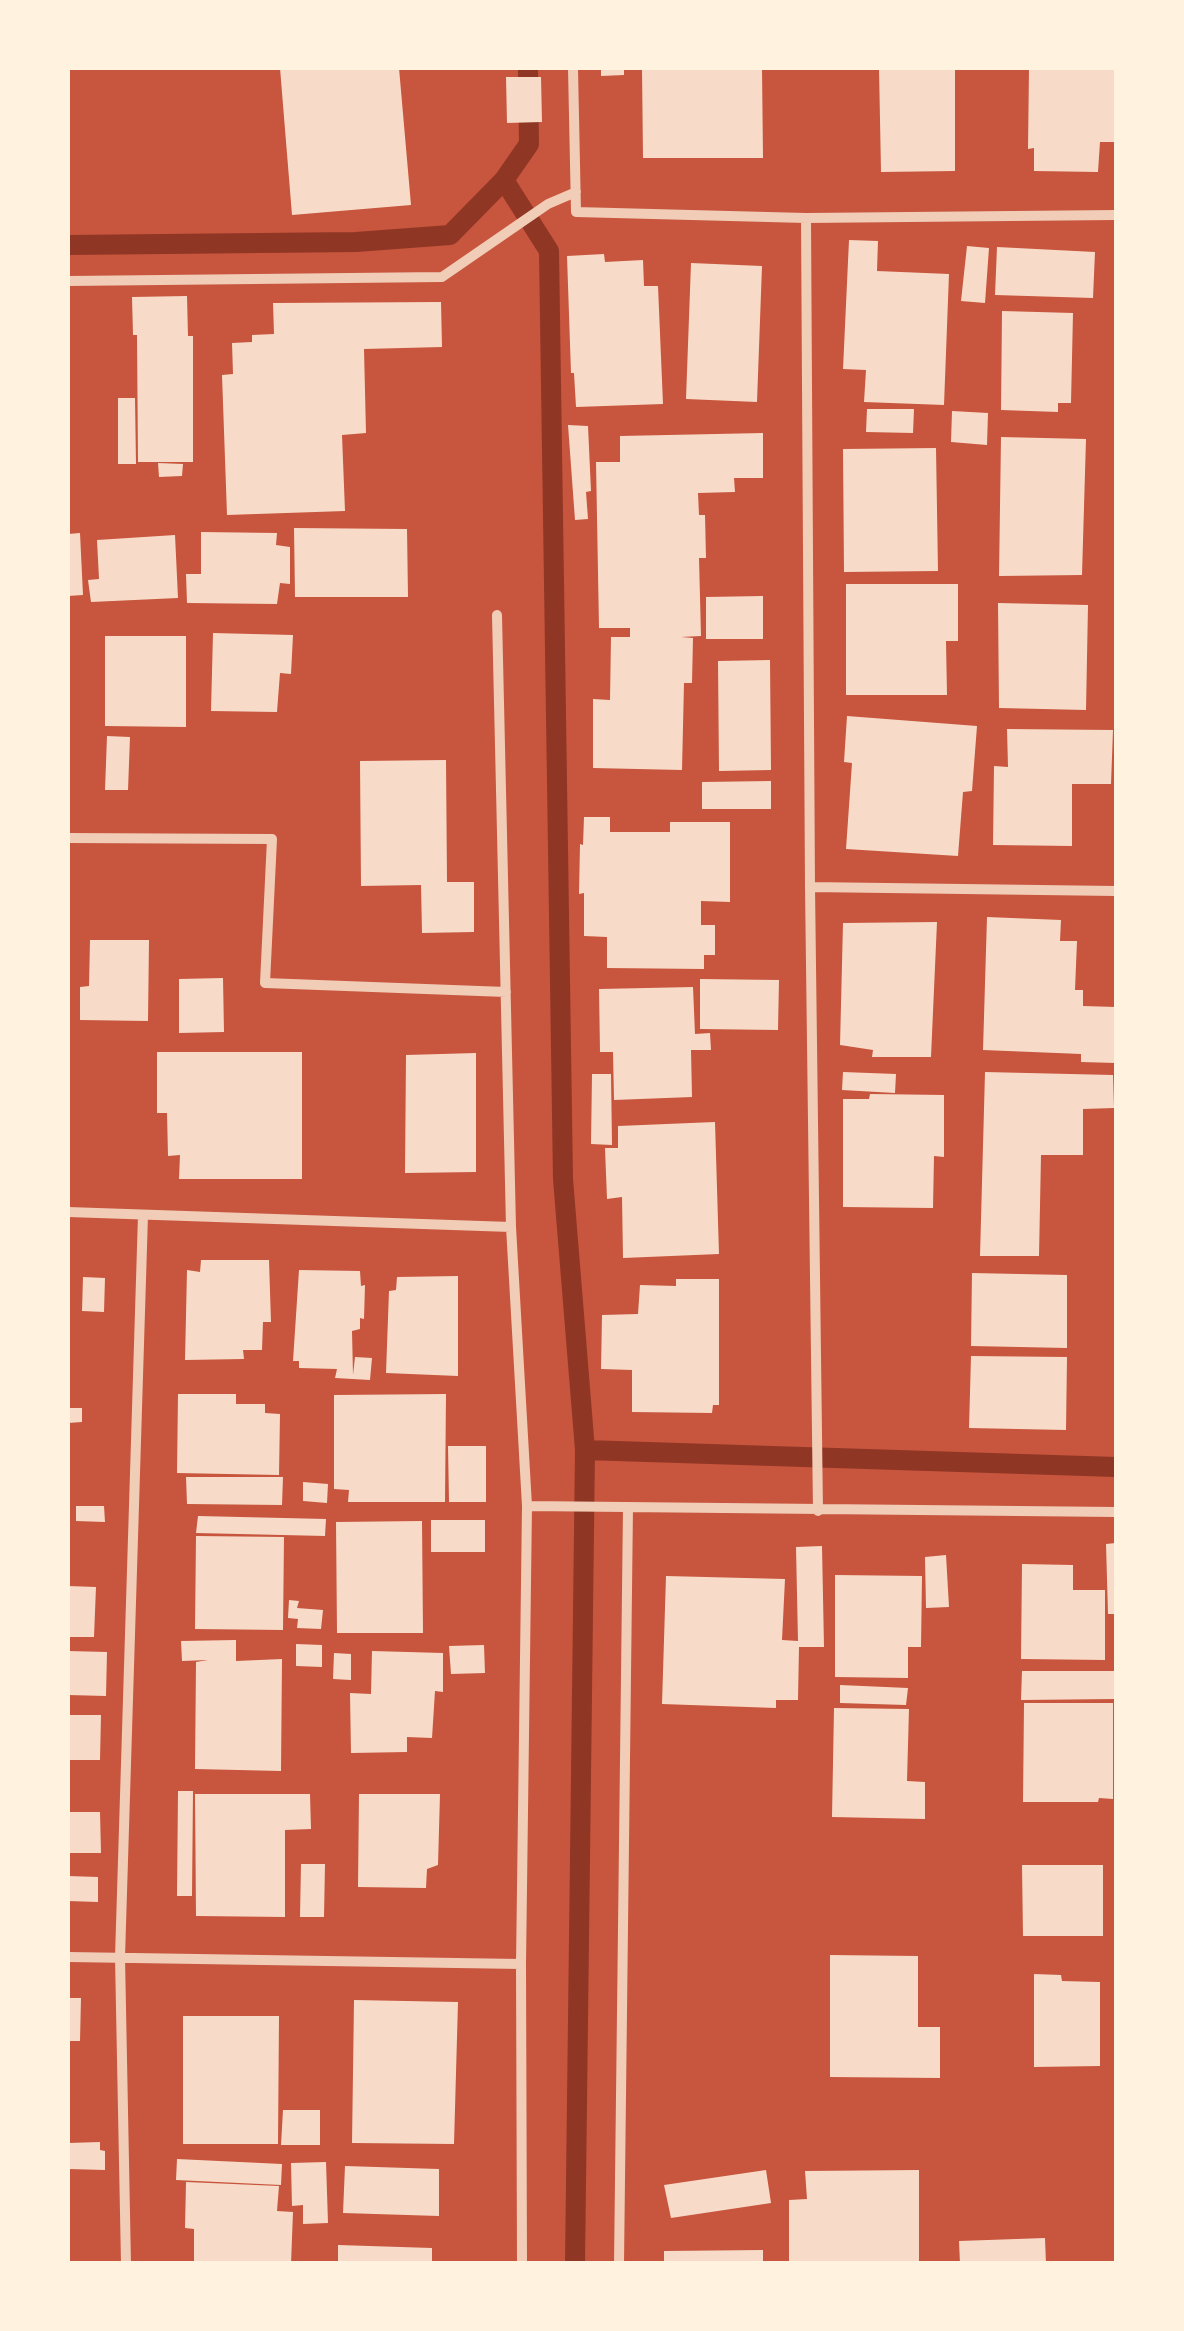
<!DOCTYPE html>
<html>
<head>
<meta charset="utf-8">
<style>
  body { margin:0 }
  #map { position:relative; width:1184px; height:2331px; overflow:hidden; background:#c8553d; font-family:"Source Serif 4",serif }
  canvas { display:block }
  .frame { position:absolute; inset:0; border:70px solid #fff3e0; pointer-events:none }
</style>
</head>
<body>
<div id="map">
<canvas width="1184" height="2331"></canvas>
<div class="frame"></div>
</div>
<script>
const ctx = document.querySelector('canvas').getContext('2d');
ctx.lineJoin = 'round';
function poly(rows) {
  const path = new Path2D();
  for (const r of rows) {
    path.moveTo(r[0], r[1]);
    for (let i = 2; i < r.length; i += 2) path.lineTo(r[i], r[i + 1]);
  }
  return path;
}
function strokePath(path, color, width, dash) {
  ctx.strokeStyle = color;
  ctx.lineWidth = width;
  ctx.lineCap = dash ? 'butt' : 'round';
  ctx.setLineDash(dash || []);
  ctx.stroke(path);
}
function fill(path, color) {
  ctx.fillStyle = color;
  ctx.fill(path, 'evenodd');
}
strokePath(poly([
  [504,180,549,251,563,1179,585,1450],
  [68,245,356,242,450,235,504,180,529,144,528,68],
  [575,2264,585,1450,1116,1467]
]), '#8f3625', 20);
fill(poly([
  [280,68,399,68,411,205,292,215],
  [601,68,624,68,624,75,601,76],
  [642,68,762,68,763,158,643,158],
  [879,68,955,68,955,171,881,172],
  [1029,68,1116,68,1116,142,1100,142,1098,172,1034,171,1034,148,1028,149],
  [506,77,541,77,542,122,507,123],
  [849,240,878,241,877,271,949,274,944,405,864,402,866,370,843,369],
  [967,246,989,248,985,303,961,301],
  [997,247,1095,252,1093,298,995,295],
  [604,254,605,262,643,260,644,286,658,286,663,404,576,407,574,373,571,373,567,256],
  [691,263,762,266,757,402,686,399],
  [187,296,188,336,193,336,193,462,138,462,137,335,133,335,132,297],
  [441,302,442,347,364,349,366,433,342,435,345,511,227,515,222,375,233,374,232,343,252,342,252,335,274,334,273,303],
  [1002,311,1073,313,1071,403,1058,403,1058,412,1001,410],
  [118,398,135,398,136,464,118,464],
  [867,409,914,409,913,433,866,432],
  [952,411,988,413,987,445,951,442],
  [568,425,588,426,591,491,586,492,588,519,575,520],
  [763,433,763,478,734,478,735,492,698,493,699,515,705,515,706,558,699,558,701,636,681,637,693,638,692,683,684,683,682,770,593,768,593,699,610,700,611,637,630,637,630,628,599,628,596,462,620,462,620,436],
  [1001,437,1086,439,1082,575,999,576],
  [936,448,938,571,844,572,843,449],
  [158,463,183,464,182,476,159,477],
  [294,528,407,529,408,597,295,597],
  [201,532,277,533,276,545,290,547,290,584,280,583,277,604,187,603,186,574,201,574],
  [80,533,83,595,68,596,68,534],
  [175,535,178,598,91,602,88,580,99,579,97,540],
  [846,584,958,584,958,641,946,641,947,695,846,695],
  [763,596,763,639,706,639,706,597],
  [998,603,1088,605,1086,710,999,708],
  [213,633,293,635,291,674,280,673,277,712,211,711],
  [105,636,186,636,186,727,105,726],
  [770,660,771,770,719,771,718,661],
  [847,716,977,726,972,791,963,792,958,856,846,849,852,763,844,762],
  [1007,729,1113,730,1111,784,1072,784,1072,846,993,845,994,766,1008,767],
  [107,736,130,737,128,790,105,790],
  [446,760,447,882,474,882,474,932,422,933,421,885,361,886,360,761],
  [771,781,771,809,702,809,702,782],
  [584,817,610,817,610,832,670,832,670,822,730,822,730,902,701,901,701,925,715,925,715,955,704,955,704,969,607,968,607,937,584,936,584,893,579,894,580,844,583,845],
  [987,917,1061,920,1060,941,1077,941,1075,990,1083,990,1083,1006,1116,1007,1116,1063,1081,1062,1081,1054,983,1050],
  [937,922,931,1057,872,1057,873,1050,840,1045,843,923],
  [90,940,149,940,148,1021,80,1020,80,987,89,986],
  [223,978,224,1032,179,1033,179,979],
  [700,979,779,980,778,1030,700,1029],
  [693,987,695,1034,710,1033,711,1050,691,1050,692,1097,614,1100,613,1052,600,1052,599,989],
  [157,1052,302,1052,302,1179,179,1179,180,1155,168,1156,167,1113,157,1113],
  [476,1053,476,1172,405,1173,406,1055],
  [843,1072,896,1074,895,1093,842,1090],
  [985,1072,1113,1075,1114,1108,1083,1109,1083,1155,1041,1155,1039,1256,980,1256],
  [592,1074,611,1074,612,1145,591,1144],
  [870,1094,944,1095,944,1157,934,1156,933,1208,843,1207,843,1099,869,1099],
  [715,1122,719,1254,623,1258,622,1197,607,1199,605,1148,618,1148,618,1126],
  [201,1260,269,1260,271,1322,263,1322,262,1350,243,1350,244,1359,185,1360,187,1270,200,1272],
  [299,1270,360,1271,361,1286,365,1285,364,1319,360,1318,360,1329,352,1331,353,1375,355,1357,372,1358,370,1380,335,1378,337,1369,299,1368,299,1361,293,1361],
  [972,1273,1067,1275,1067,1348,971,1346],
  [458,1276,458,1376,386,1373,389,1291,396,1290,397,1277],
  [83,1277,105,1278,104,1312,82,1311],
  [676,1279,719,1279,719,1405,713,1405,712,1413,632,1412,632,1370,601,1369,602,1315,638,1314,640,1285,676,1286],
  [971,1356,1067,1357,1066,1430,969,1428],
  [178,1394,236,1394,236,1404,265,1404,265,1413,280,1414,279,1475,177,1473],
  [446,1394,445,1502,348,1502,349,1490,334,1489,334,1395],
  [68,1408,82,1408,82,1422,68,1423],
  [448,1446,486,1446,486,1502,449,1502],
  [186,1477,283,1477,282,1505,187,1504],
  [303,1482,328,1484,327,1503,303,1501],
  [76,1506,104,1506,105,1522,76,1521],
  [198,1516,326,1519,325,1536,196,1533],
  [431,1520,485,1520,485,1552,431,1552],
  [422,1521,423,1633,337,1633,336,1522],
  [196,1536,284,1537,283,1630,195,1629],
  [1116,1543,1116,1614,1108,1614,1106,1544],
  [822,1546,824,1647,799,1647,798,1700,776,1700,776,1708,662,1704,666,1576,785,1579,782,1640,798,1641,796,1547],
  [946,1555,949,1607,926,1608,925,1557],
  [1022,1564,1073,1565,1073,1590,1105,1590,1105,1660,1021,1659],
  [835,1575,922,1576,921,1647,908,1647,908,1678,835,1677],
  [68,1586,96,1587,94,1637,68,1637],
  [289,1600,299,1601,297,1608,323,1610,321,1629,297,1628,298,1619,288,1618],
  [236,1640,236,1661,282,1659,281,1771,195,1769,196,1662,208,1660,182,1661,181,1641],
  [296,1644,322,1645,322,1667,296,1666],
  [484,1645,485,1673,451,1674,449,1646],
  [68,1651,107,1652,106,1696,68,1695],
  [372,1651,443,1653,443,1692,435,1691,432,1738,407,1737,407,1752,351,1753,350,1693,371,1694],
  [334,1653,351,1654,351,1680,333,1679],
  [1022,1671,1116,1671,1116,1699,1021,1700],
  [840,1685,908,1688,906,1705,840,1703],
  [1024,1703,1113,1703,1113,1799,1099,1798,1098,1802,1023,1802],
  [834,1708,909,1709,907,1781,925,1782,925,1819,832,1817],
  [68,1715,101,1715,100,1760,68,1760],
  [178,1791,193,1791,192,1896,177,1896],
  [195,1794,310,1794,311,1829,285,1830,285,1917,196,1916],
  [359,1794,440,1794,438,1865,427,1869,426,1888,358,1887],
  [68,1812,100,1812,101,1853,68,1853],
  [301,1864,325,1864,324,1917,300,1917],
  [1022,1865,1103,1865,1103,1936,1023,1936],
  [68,1876,98,1877,98,1902,68,1901],
  [830,1955,918,1956,918,2027,940,2027,940,2078,830,2077],
  [1034,1974,1061,1975,1062,1981,1100,1982,1100,2066,1034,2067],
  [68,1998,81,1998,80,2041,68,2041],
  [354,2000,458,2002,454,2144,352,2143],
  [183,2016,279,2016,278,2144,183,2144],
  [283,2110,320,2110,320,2145,281,2145],
  [100,2142,100,2150,105,2151,105,2170,68,2169,68,2143],
  [177,2159,282,2164,281,2185,176,2180],
  [326,2162,328,2223,303,2224,303,2205,292,2206,291,2163],
  [345,2166,439,2169,439,2216,343,2213],
  [766,2170,771,2203,671,2218,664,2185],
  [919,2170,919,2264,789,2264,789,2200,807,2199,805,2171],
  [186,2182,279,2186,277,2211,293,2212,291,2264,194,2264,194,2229,185,2228],
  [1045,2238,1046,2264,960,2264,959,2241],
  [338,2245,432,2248,432,2264,338,2264],
  [763,2250,763,2264,664,2264,664,2251]
]), '#f7dbc8');
strokePath(poly([
  [573,68,576,212,806,218,1116,215],
  [806,218,810,887,818,1511],
  [68,281,442,277,548,204,576,192],
  [497,615,511,1227],
  [68,838,272,839,265,983,506,992],
  [810,887,1116,891],
  [68,1212,511,1227,527,1506,521,1964,522,2264],
  [527,1506,1116,1512],
  [68,1957,521,1964],
  [126,2264,120,1957,143,1215],
  [619,2264,628,1507]
]), '#f1ccb7', 10);
</script>
</body>
</html>
